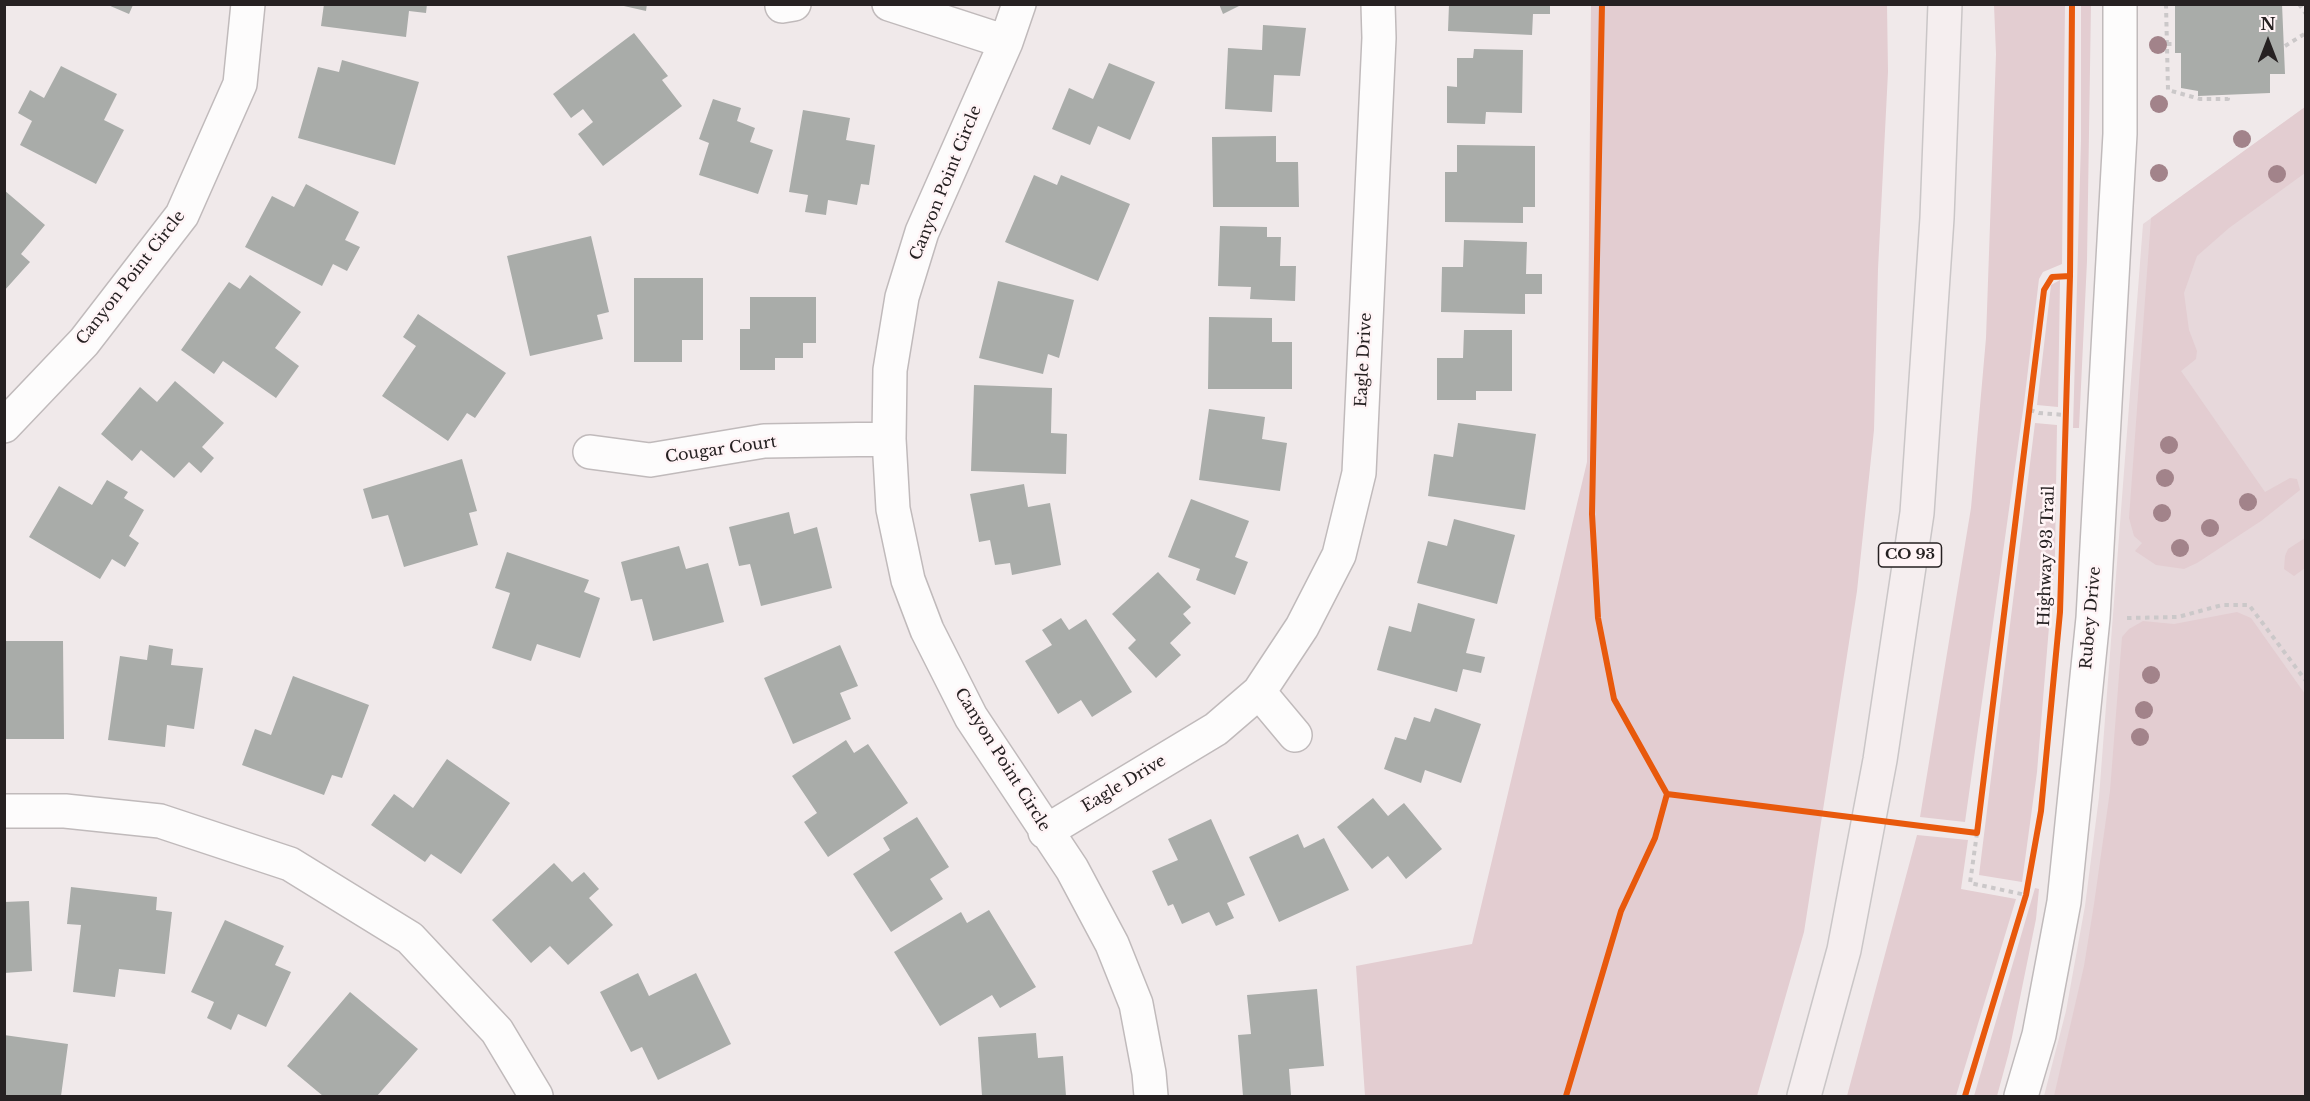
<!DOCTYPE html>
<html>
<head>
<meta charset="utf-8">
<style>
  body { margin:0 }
  #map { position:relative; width:2310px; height:1101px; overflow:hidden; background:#f0e9ea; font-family:"Libre Baskerville",serif }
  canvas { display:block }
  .frame { position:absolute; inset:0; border:6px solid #262122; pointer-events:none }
  .north { position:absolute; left:2238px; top:12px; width:60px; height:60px; -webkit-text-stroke:4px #fff4f6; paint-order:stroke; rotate:0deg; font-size:16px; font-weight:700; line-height:24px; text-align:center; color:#262122 }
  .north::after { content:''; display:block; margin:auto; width:21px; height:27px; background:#262122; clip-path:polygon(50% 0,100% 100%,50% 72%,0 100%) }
</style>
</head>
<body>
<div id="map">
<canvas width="2310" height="1101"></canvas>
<div class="frame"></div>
<div class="north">N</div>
</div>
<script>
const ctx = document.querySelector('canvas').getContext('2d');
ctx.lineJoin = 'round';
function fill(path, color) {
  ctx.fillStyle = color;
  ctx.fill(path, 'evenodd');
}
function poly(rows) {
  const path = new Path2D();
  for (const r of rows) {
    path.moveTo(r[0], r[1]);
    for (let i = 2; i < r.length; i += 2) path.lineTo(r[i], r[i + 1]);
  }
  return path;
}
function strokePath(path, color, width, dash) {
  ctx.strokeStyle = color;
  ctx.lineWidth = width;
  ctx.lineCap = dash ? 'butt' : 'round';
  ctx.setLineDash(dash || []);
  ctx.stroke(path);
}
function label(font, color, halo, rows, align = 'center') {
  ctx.font = font + ' "Libre Baskerville",serif';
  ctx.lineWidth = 5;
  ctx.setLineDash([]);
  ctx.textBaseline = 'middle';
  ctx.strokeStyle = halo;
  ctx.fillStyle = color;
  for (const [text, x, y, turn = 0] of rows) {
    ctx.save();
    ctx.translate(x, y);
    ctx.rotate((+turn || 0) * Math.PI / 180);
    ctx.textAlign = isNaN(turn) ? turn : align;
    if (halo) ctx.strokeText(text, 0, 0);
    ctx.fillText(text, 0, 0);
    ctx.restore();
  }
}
fill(poly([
  [2305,107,2305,1096,2044,1096,2066,1011,2085,906,2099,797,2143,224]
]), '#e7d8db');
fill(poly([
  [2091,4,2087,261,2079,428,2073,428,2081,141,2081,5],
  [1591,5,1887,5,1888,72,1878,269,1874,430,1857,591,1804,932,1757,1096,1365,1096,1356,966,1472,944,1587,462],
  [1994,5,2065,5,2062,264,2043,272,2039,279,2024,403,1965,822,1920,817,1971,508,1986,338,1996,54],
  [2305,107,2305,173,2229,228,2197,256,2184,293,2189,330,2197,351,2196,359,2181,371,2265,492,2290,478,2297,479,2300,490,2261,521,2197,563,2184,569,2156,565,2135,551,2142,543,2134,536,2129,518,2151,218],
  [2060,280,2058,407,2037,405,2051,285],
  [2035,423,2057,425,2055,554,2037,772,2022,882,1979,875],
  [2305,538,2305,568,2294,576,2284,569,2285,556,2288,549],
  [2237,612,2251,618,2305,694,2305,1096,2054,1096,2084,966,2094,904,2110,791,2122,637,2129,629,2143,621,2174,624],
  [1917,835,1968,840,1961,889,2016,899,1956,1096,1847,1096],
  [2035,888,2039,889,2036,919,2009,1052,1997,1096,1974,1096]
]), '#e3cdd1');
fill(poly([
  [324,4,427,4,426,13,409,11,406,37,321,26],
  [615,4,647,4,646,11],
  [1219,4,1243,4,1223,14],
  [1449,4,1550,4,1550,14,1533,14,1532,35,1448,31],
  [2175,4,2282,4,2285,74,2270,74,2270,93,2198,96,2198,91,2181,88,2181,53,2175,53],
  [108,5,133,5,129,14],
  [1263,25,1306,28,1300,76,1274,75,1272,112,1225,109,1228,48,1262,50],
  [634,33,668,76,662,80,682,106,603,166,578,134,593,122,583,109,571,118,553,94],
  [1474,49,1523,50,1522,113,1486,112,1485,124,1447,123,1447,86,1457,87,1457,58,1473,58],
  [342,60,419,82,395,165,298,138,318,67,339,72],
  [1109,63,1155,82,1130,140,1098,126,1090,145,1052,129,1069,88,1093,99],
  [61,66,117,94,104,120,124,130,96,184,20,145,32,121,18,113,30,90,44,98],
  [713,99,741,108,737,121,755,128,750,142,773,150,758,194,699,175,709,143,699,139],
  [803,110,850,118,846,140,875,145,869,185,861,184,857,205,828,200,826,215,805,212,808,195,789,192],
  [1276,136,1276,162,1298,162,1299,207,1213,207,1212,137],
  [1457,145,1535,146,1535,207,1523,207,1523,223,1445,222,1445,172,1457,172],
  [1034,175,1057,185,1061,175,1130,204,1098,281,1005,242],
  [306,184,359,212,345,240,360,247,347,271,333,264,322,286,245,247,272,196,294,207],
  [4,190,45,225,21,254,30,262,4,291],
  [1220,226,1267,227,1267,237,1281,237,1280,266,1296,266,1295,301,1250,299,1251,287,1218,286],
  [591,236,609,312,597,315,603,339,530,356,507,256],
  [1464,240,1527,242,1526,274,1542,274,1542,294,1525,294,1525,314,1441,312,1442,267,1463,267],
  [250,275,301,312,275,348,299,366,276,398,223,361,214,374,181,350,229,282,240,289],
  [634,278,703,278,703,340,682,340,682,362,634,362],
  [998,281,1074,300,1059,358,1048,354,1043,374,979,358],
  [750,297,816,297,816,343,803,343,803,358,775,358,775,370,740,370,740,329,750,329],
  [418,314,506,373,475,418,467,413,448,441,382,396,416,346,403,337],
  [1209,317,1272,318,1272,342,1292,342,1292,389,1208,389],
  [1464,330,1512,330,1512,391,1476,391,1476,400,1437,400,1437,358,1463,358],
  [175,381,224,423,202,447,214,458,201,473,189,462,174,478,141,450,132,461,101,434,140,387,157,402],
  [974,385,1052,388,1051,433,1067,434,1066,474,971,471],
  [1209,409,1265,417,1262,439,1287,443,1280,491,1199,480],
  [1458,423,1536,434,1525,510,1428,496,1434,454,1453,457],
  [462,459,477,511,469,513,478,545,404,567,388,515,372,519,363,489],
  [107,480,128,492,124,498,144,510,129,536,139,543,125,567,112,559,100,579,29,537,59,486,92,505],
  [1024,484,1028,507,1050,503,1061,565,1012,575,1010,563,995,565,990,540,979,542,970,494],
  [1191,499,1249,521,1235,557,1248,562,1235,595,1196,580,1200,569,1168,557],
  [789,512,794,534,817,527,832,588,761,606,750,564,739,566,729,527],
  [1454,519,1515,535,1497,604,1417,583,1428,541,1447,546],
  [679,546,686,569,708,563,724,622,653,641,642,599,631,601,621,562],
  [507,552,589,580,584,592,600,598,580,658,537,644,531,661,492,648,510,593,495,588],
  [1158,572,1191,607,1183,614,1191,623,1170,643,1181,655,1156,678,1128,648,1136,640,1112,614],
  [1418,603,1475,619,1466,653,1485,657,1481,673,1463,669,1457,692,1377,670,1389,626,1411,632],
  [1061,618,1069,630,1086,619,1132,692,1092,717,1081,700,1058,714,1025,661,1052,645,1042,630],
  [4,641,63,641,64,739,4,739],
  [149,645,173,649,171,665,203,668,194,729,167,725,165,747,108,740,120,656,147,660],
  [840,645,858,686,840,693,851,719,793,744,764,678],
  [293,676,369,705,342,778,332,775,324,795,242,765,255,729,271,735],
  [1435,708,1481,724,1461,783,1425,770,1421,783,1384,769,1395,737,1406,740,1414,717,1430,722],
  [846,740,854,753,868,744,908,803,828,857,804,822,817,813,792,776],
  [447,759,510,803,461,874,431,854,425,862,371,825,394,794,413,808],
  [1373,798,1388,816,1404,803,1442,849,1406,879,1388,856,1372,869,1337,827],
  [917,817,949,867,930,879,943,899,891,932,853,874,890,850,883,838],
  [1211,819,1245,895,1227,903,1234,918,1216,926,1209,912,1182,924,1173,904,1168,906,1152,871,1178,860,1168,839],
  [1298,834,1304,848,1324,838,1349,890,1279,922,1249,857],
  [554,863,572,882,584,872,599,889,589,898,613,925,568,965,550,946,531,963,492,920],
  [71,887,157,897,156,910,172,912,165,974,119,969,115,997,73,992,81,925,67,924],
  [29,901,32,971,4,973,4,902],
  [989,910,1036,987,1000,1008,992,995,940,1026,894,952,961,912,967,923],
  [225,920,284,946,275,965,291,972,266,1027,238,1014,231,1030,207,1018,214,1002,191,992],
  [638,973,649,996,696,973,731,1044,658,1080,642,1047,631,1052,600,992],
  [1317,989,1324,1066,1289,1069,1291,1095,1243,1096,1238,1035,1251,1034,1247,995],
  [350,992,418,1049,377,1096,323,1096,287,1066],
  [1036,1033,1038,1058,1063,1056,1066,1096,982,1096,978,1037],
  [4,1035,68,1044,61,1096,4,1096]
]), '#a9aca9');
const minor = poly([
  [889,4,1006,42],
  [1019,4,1006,42,922,232,902,297,890,370,889,439,893,509,908,580,927,630,971,717,1072,869,1112,944,1136,1004,1149,1073,1151,1096],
  [782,6,794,4],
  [4,426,84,342,182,215,240,84,248,4],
  [590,452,650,460,764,441,889,439],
  [1259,692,1295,735],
  [4,811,65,811,160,821,290,864,410,938,497,1031,536,1096],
  [1045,832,1216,729,1259,692,1302,627,1339,555,1359,473,1379,38,1378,4],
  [2021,1096,2039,1035,2064,902,2093,618,2120,134,2120,4]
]);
const trunk = poly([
  [1804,1096,1844,950,1880,760,1917,513,1937,218,1945,4]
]);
strokePath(minor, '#c0babb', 36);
strokePath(trunk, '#cac6c7', 36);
strokePath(poly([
  [2166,4,2168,90,2200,99,2228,99,2228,96],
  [2299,4,2306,14],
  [2167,44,2175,44],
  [2285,46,2306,33],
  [2030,410,2039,413,2065,415],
  [2127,618,2178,617,2222,605,2249,605,2306,681],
  [1977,833,1970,883,2026,895]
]), '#cbc8c9', 4, [4.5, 4.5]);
strokePath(minor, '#fdfcfc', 33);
strokePath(trunk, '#f5eeef', 33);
strokePath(poly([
  [1667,794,1977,833,2044,290,2052,277,2070,276],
  [1566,1096,1621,911,1655,838,1667,794,1614,699,1598,618,1592,514,1602,4],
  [1965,1096,2026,895,2041,811,2060,612,2070,276,2072,4]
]), '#e8590c', 6);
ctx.fillStyle = '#a2838a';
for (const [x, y] of [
  [2158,45],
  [2159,104],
  [2242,139],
  [2159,173],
  [2277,174],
  [2169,445],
  [2165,478],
  [2248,502],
  [2162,513],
  [2210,528],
  [2180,548],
  [2151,675],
  [2144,710],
  [2140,737]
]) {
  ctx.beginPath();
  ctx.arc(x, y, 9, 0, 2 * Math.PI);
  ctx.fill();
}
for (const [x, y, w] of [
  [1910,555,63]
]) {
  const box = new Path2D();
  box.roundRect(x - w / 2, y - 12, w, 24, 4.5);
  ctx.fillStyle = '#fff4f6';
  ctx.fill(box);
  strokePath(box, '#262122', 1.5);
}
label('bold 15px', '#262122', null, [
  ["CO 93",1910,555]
]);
label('16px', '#262122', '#fff4f6', [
  ["Canyon Point Circle",946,183,-68],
  ["Canyon Point Circle",131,278,-52],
  ["Eagle Drive",1364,360,-87],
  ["Cougar Court",721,450,-8],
  ["Highway 93 Trail",2047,556,-88],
  ["Rubey Drive",2091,618,-85],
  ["Canyon Point Circle",1002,760,58],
  ["Eagle Drive",1124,784,-31]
]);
</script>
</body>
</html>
